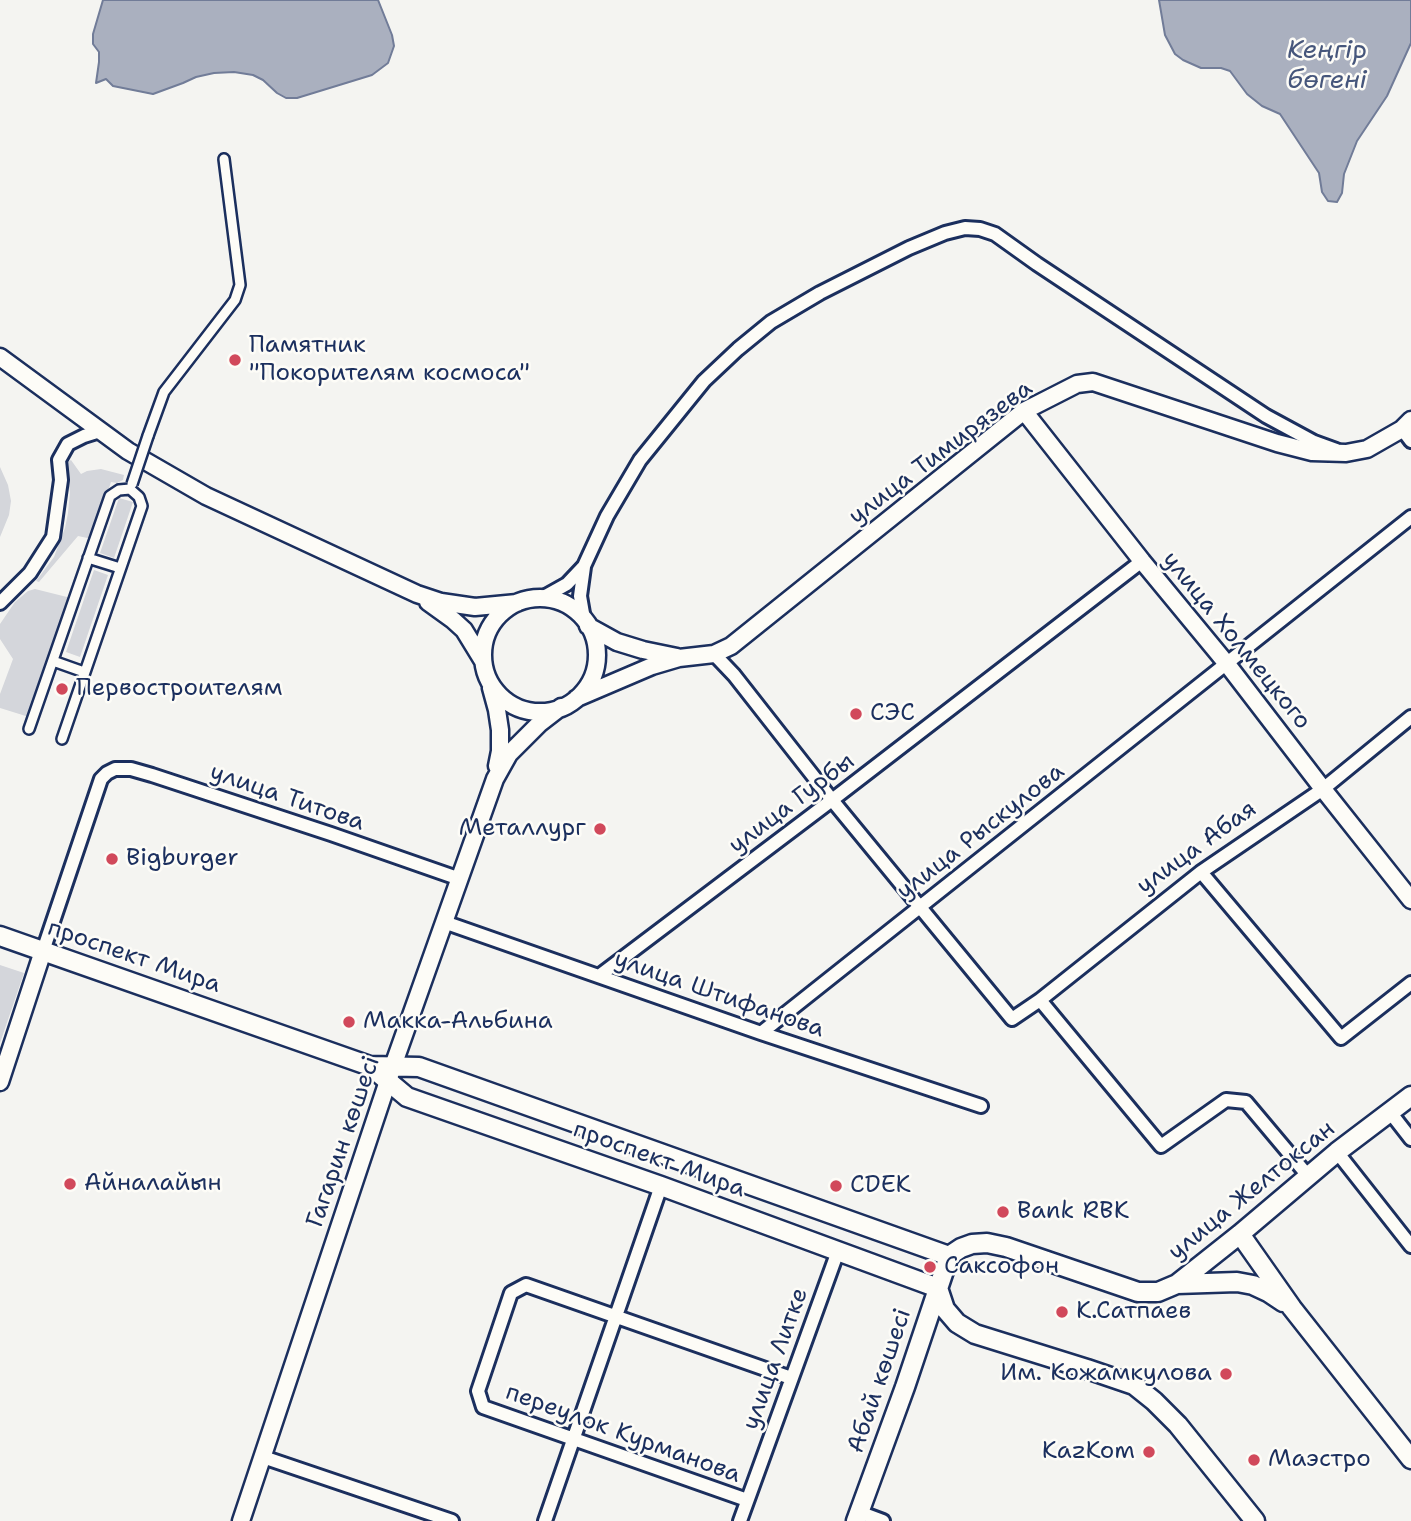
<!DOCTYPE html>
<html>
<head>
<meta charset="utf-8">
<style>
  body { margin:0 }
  canvas { display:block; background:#f4f4f1 }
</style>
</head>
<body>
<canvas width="1411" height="1521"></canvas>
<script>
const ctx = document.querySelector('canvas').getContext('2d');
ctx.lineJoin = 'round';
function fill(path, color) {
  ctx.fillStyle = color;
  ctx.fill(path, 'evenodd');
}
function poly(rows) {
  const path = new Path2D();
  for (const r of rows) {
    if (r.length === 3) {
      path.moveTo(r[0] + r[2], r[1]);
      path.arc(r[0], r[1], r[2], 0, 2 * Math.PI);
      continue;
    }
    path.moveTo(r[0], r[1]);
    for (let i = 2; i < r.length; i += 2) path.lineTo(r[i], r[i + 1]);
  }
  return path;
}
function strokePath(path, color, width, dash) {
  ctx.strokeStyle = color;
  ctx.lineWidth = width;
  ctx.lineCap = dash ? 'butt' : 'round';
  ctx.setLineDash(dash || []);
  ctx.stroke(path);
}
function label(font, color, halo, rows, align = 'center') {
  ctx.font = font + ' "Shantell Sans",sans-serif';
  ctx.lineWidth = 5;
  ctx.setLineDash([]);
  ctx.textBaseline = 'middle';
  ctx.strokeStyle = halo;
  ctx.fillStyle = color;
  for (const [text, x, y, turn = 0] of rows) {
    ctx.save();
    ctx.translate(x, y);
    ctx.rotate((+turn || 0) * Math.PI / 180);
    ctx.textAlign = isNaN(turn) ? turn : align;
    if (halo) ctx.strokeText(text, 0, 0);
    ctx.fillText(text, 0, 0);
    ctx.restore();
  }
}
fill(poly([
  [71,460,81,474,87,471,101,469,124,475,123,480,117,483,111,482,92,539,78,536,39,582,36,581,54,557,65,528,68,513,70,492,66,468,68,462],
  [0,467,8,485,11,501,9,515,0,537],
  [119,498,133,502,114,558,100,553],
  [94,570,108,575,80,657,66,652],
  [35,589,71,598,29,717,0,708,0,694,13,659,0,639,0,624,15,602,28,591],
  [0,965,24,973,0,1043]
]), '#d4d6db');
const water = poly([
  [103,0,378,0,392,35,394,46,388,63,372,75,297,98,286,98,277,93,263,80,253,75,234,72,214,73,196,77,183,83,153,94,113,86,106,79,96,83,99,62,99,52,93,44,93,34,103,0],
  [1159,0,1411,0,1411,43,1387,96,1357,141,1344,174,1342,193,1337,202,1328,201,1322,192,1319,173,1280,114,1262,106,1247,94,1230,71,1221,68,1201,68,1183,60,1175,54,1165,35,1159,0]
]);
fill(water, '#aab0bf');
strokePath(water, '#717c98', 2);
const pedestrian = poly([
  [148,436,164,392,235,300,240,285,224,159],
  [88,558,120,568],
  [53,661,84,672],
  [29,729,110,496,119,490,130,489,139,497,142,506,62,739]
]);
const minor = poly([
  [1402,429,1411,441],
  [584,567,580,596,584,619],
  [542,598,567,584,584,566,607,516,640,460,704,381,738,349,771,322,820,293,909,248,945,233,965,228,980,229,995,234,1037,264,1266,416,1314,442,1336,450],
  [0,603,30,573,53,537,61,480,59,460,68,444,84,436,100,431],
  [714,654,734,675,832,800,1012,1019,1040,1000,1201,872,1323,789,1411,717],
  [1201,872,1341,1038,1411,983],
  [444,922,761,1033,981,1106],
  [43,951,101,779,107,773,115,769,131,769,152,775,331,834,460,879],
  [599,976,832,800,1142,561],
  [1040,1000,1161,1146,1226,1100,1246,1102,1309,1177],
  [761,1033,1411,517],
  [1390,1112,1411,1139],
  [1337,1152,1411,1246],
  [263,1457,452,1521],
  [747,1500,483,1407,478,1391,511,1293,526,1285,791,1378],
  [859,1512,883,1521],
  [545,1521,661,1186],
  [740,1521,838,1251]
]);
const tertiary = poly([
  [0,357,128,451,206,496,417,594,441,602,475,607,517,603],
  [1024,411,1142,561,1227,664,1323,789,1411,900],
  [540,655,57],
  [428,602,453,620,464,630,483,661],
  [588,626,617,642,643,650,677,657],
  [491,688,497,710,500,730,500,751,497,766],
  [577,698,652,666,679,658,714,654,731,646,1024,411,1077,384,1093,382,1277,443,1312,452,1346,453,1367,449,1402,429,1411,420],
  [0,1082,43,951],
  [241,1521,393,1066,495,779,509,754,539,724,561,707]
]);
const secondary = poly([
  [0,936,370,1066,419,1067,949,1256],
  [370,1066,407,1097,661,1186,938,1288,945,1309,957,1323,975,1334,1087,1369,1134,1385,1154,1401,1178,1425,1255,1521],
  [1240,1234,1292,1308,1411,1459],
  [949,1256,961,1248,972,1244,987,1243,1006,1247,1138,1292,1158,1292,1177,1284,1240,1234,1337,1152,1411,1096],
  [1177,1284,1237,1282,1253,1285,1268,1292,1283,1302],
  [856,1521,905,1387,949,1256]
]);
strokePath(pedestrian, '#1b2f5e', 14);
strokePath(minor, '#1b2f5e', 18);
strokePath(tertiary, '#1b2f5e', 21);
strokePath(secondary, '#1b2f5e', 23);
strokePath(pedestrian, '#fdfcf7', 9);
strokePath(minor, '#fdfcf7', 12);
strokePath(tertiary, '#fdfcf7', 16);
strokePath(secondary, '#fdfcf7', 18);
const pedestrianBridge = poly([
  [132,484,148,436]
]);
strokePath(pedestrianBridge, '#1b2f5e', 14, []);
strokePath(pedestrianBridge, '#fdfcf7', 9);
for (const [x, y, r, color] of [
  [235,360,7,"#d1495b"],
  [62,689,7,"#d1495b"],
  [856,714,7,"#d1495b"],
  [600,829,7,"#d1495b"],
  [112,859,7,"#d1495b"],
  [349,1022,7,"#d1495b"],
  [70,1184,7,"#d1495b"],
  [836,1186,7,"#d1495b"],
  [1003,1212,7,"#d1495b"],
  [930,1267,7,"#d1495b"],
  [1062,1312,7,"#d1495b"],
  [1226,1374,7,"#d1495b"],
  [1149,1452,7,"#d1495b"],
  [1254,1460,7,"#d1495b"]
]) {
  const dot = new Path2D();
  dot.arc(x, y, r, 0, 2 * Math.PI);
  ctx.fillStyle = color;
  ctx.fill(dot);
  strokePath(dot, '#fdfcf7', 2.5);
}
label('24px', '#1b2f5e', '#fdfcf7', [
  ["Памятник",249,346],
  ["\"Покорителям космоса\"",249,374],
  ["Первостроителям",76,689],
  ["СЭС",870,714],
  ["Металлург",586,829,"right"],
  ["Bigburger",126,859],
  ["Макка-Альбина",363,1022],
  ["Айналайын",84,1184],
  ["CDEK",850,1186],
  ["Bank RBK",1017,1212],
  ["Саксофон",944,1267],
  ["К.Сатпаев",1076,1312],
  ["Им. Кожамкулова",1212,1374,"right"],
  ["KazKom",1135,1452,"right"],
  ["Маэстро",1268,1460]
], 'left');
label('24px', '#1b2f5e', '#fdfcf7', [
  ["улица Тимирязева",941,453,-37],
  ["улица Холмецкого",1236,641,51],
  ["улица Титова",287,798,19],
  ["улица Гурбы",792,804,-37],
  ["улица Рыскулова",981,832,-38],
  ["улица Абая",1197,848,-36],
  ["проспект Мира",134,957,19],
  ["улица Штифанова",719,995,19],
  ["Гагарин көшесі",344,1142,-71],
  ["проспект Мира",659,1160,20],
  ["улица Желтоксан",1252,1191,-39],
  ["улица Литке",776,1359,-70],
  ["Абай көшесі",880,1381,-71],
  ["переулок Курманова",623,1434,20]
]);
label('italic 26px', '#46567b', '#fdfcf7', [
  ["Кеңгір",1327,51],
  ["бөгені",1327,81]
]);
</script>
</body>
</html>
